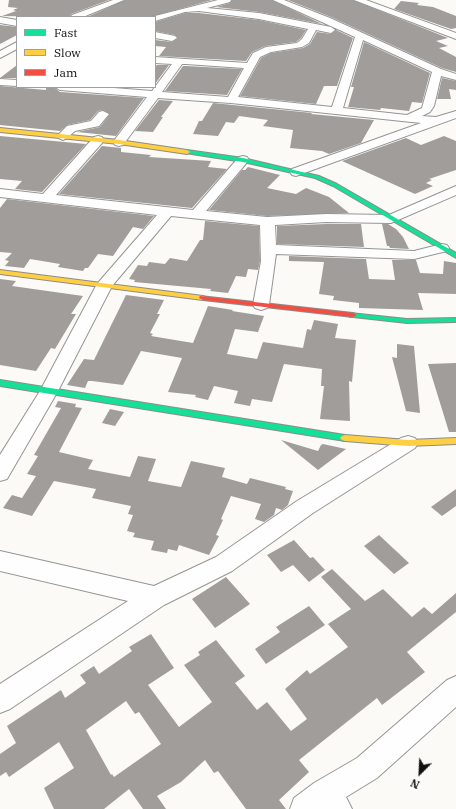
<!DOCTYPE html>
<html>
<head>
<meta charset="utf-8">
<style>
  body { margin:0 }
  #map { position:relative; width:456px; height:809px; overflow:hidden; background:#fcfaf6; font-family:"IBM Plex Serif",serif }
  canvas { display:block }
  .legend { position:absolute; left:16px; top:16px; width:140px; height:72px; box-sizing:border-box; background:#fff; border:1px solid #9f9f9f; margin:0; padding:5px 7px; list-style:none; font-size:12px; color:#101010 }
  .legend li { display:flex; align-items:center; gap:8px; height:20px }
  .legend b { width:20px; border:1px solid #9f9f9f }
  .north { position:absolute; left:400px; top:753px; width:40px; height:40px; -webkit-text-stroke:3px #fff; paint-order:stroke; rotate:204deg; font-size:11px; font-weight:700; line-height:16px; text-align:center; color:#101010 }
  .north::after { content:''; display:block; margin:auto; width:14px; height:18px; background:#101010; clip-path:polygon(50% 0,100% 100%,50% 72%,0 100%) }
</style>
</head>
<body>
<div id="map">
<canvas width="456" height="809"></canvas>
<ul class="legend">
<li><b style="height:5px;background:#16e098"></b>Fast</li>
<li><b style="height:5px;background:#ffcf43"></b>Slow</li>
<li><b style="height:5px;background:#f24e42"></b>Jam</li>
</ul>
<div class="north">N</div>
</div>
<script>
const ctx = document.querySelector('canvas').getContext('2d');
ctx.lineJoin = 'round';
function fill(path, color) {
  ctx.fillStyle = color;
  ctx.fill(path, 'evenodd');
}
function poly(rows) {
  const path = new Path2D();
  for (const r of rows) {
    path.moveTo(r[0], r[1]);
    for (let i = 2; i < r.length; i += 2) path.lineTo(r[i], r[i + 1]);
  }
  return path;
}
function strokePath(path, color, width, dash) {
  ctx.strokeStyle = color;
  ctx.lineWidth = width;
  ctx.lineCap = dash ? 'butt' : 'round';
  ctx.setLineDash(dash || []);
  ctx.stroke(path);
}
fill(poly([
  [9,0,109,0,71,14,70,17,2,16,16,11,13,10,18,8,8,7],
  [125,0,212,0,150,17,87,17],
  [232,0,272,0,322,24,259,12,216,7,230,3],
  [288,0,353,0,448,38,436,41,448,46,439,48,456,57,456,72,442,68,331,17],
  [401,1,419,3,417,5,433,7,456,16,456,28,451,29,394,9],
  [185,13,199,13,259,20,306,30,301,38,296,42,265,46,252,52,246,61,159,56,166,47,155,46,155,40,172,42,178,38,175,35,155,31,155,22],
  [0,25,17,27,17,35,0,44],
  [336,30,353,38,337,86,324,86,316,104,240,96,261,58,271,53,303,48,310,44,317,32,331,34],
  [364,42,430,73,422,103,412,102,409,111,381,108,380,110,348,107,354,87,351,87],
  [17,65,17,78,0,78],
  [157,65,169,65,155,84,155,67],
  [183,66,186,66,242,69,227,95,165,91],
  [442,78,456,81,456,90,449,89,451,99,437,99],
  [0,86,46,90,46,87,54,87,60,92,144,98,116,136,77,132,100,127,110,114,103,110,98,111,90,120,67,125,60,131,0,125],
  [159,100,173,101,161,117,163,117,153,132,135,131],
  [213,103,312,113,311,114,374,120,361,143,329,154,322,151,290,148,293,130,263,126,268,120,239,116,234,123,226,122,218,136,193,134,199,121,202,121],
  [0,136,86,144,42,192,15,189,22,181,0,179],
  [444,136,456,141,456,170,429,179,432,180,426,183,433,186,415,194,342,161,406,138,421,145],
  [102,146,121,148,121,152,151,155,149,157,211,161,208,167,227,169,192,208,59,194],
  [248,167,280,175,267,188,296,194,306,188,329,197,349,213,267,216,209,210,242,170,245,170],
  [7,199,154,216,143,229,133,227,113,256,98,254,88,268,85,268,83,271,58,267,60,264,30,259,24,268,5,266,9,261,5,260,12,253,0,252,0,208],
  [205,221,259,226,260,261,258,270,248,269,246,277,236,276,228,293,210,291,211,289,134,282,135,280,129,279,138,265,147,266,149,262,165,264,170,258,187,261,200,240,203,240],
  [326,224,361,224,364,247,277,244,277,226],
  [382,224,388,224,396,229,403,237,409,249,390,248,389,246,387,246],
  [289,256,366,259,369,279,395,280,392,260,416,260,420,273,443,274,444,261,456,263,456,294,418,293,423,310,359,308,359,303,333,300,334,296,319,294,324,262,289,261],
  [0,279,16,281,12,286,83,296,71,314,76,314,55,349,51,348,36,371,0,365],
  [126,295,164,300,157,314,160,314,150,333,153,334,151,336,193,343,208,306,233,310,232,311,264,316,258,332,235,329,227,354,257,359,263,342,303,348,307,329,311,330,314,320,338,324,335,338,356,340,352,382,349,381,350,421,320,419,324,386,321,386,322,369,284,364,272,402,252,399,250,406,234,403,238,391,214,386,208,400,195,397,196,395,168,392,182,358,141,351,123,385,92,381,88,381,85,388,67,385,84,359,94,360],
  [397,344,414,346,420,413,406,411,392,357,397,358],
  [456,363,456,432,449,432,428,364],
  [58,401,76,404,75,407,82,408,59,452,93,460,88,469,130,477,138,456,156,459,148,481,181,487,191,461,225,468,222,477,247,484,250,478,286,487,285,489,293,491,288,505,282,510,276,508,274,515,264,522,255,519,261,504,231,496,221,519,223,520,216,535,219,536,209,555,179,545,177,551,168,549,167,553,151,550,154,541,133,537,135,533,127,531,133,515,128,514,131,506,92,498,96,489,54,481,32,516,3,508,12,495,22,498,36,476,27,474,38,456,34,455,61,408,55,407],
  [110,409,124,412,115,426,102,423],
  [281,440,318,451,321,445,323,444,346,449,318,470],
  [456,489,456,506,442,516,431,507],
  [379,535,409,563,394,574,364,546],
  [294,540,310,558,313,557,325,570,309,582,293,565,281,572,267,555],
  [332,569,365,601,383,589,412,617,424,607,432,614,456,593,456,612,407,652,425,672,382,705,377,698,299,760,309,772,279,800,286,809,246,809,218,771,214,773,205,760,181,782,157,796,166,809,143,809,129,789,104,809,54,809,44,788,74,768,59,742,9,777,6,772,0,776,0,754,16,743,7,726,61,690,65,698,86,683,80,675,94,666,99,674,132,651,129,647,151,634,174,668,148,685,179,727,212,702,184,665,200,655,198,652,216,640,245,676,235,683,257,710,267,702,291,731,307,719,285,689,307,670,310,674,348,647,328,624,351,609,321,577],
  [126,701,135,714,139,712,161,744,114,777,112,774,111,775,86,730],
  [226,577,250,604,215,628,192,599],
  [309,606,325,625,266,664,255,649,280,632,276,627]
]), '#a09d9b');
const street = poly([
  [113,0,124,0,83,17,71,17,72,15,113,0],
  [218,0,231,0,230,2,207,8,259,13,331,27,335,30,331,33,316,30,309,43,302,47,271,52,260,57,238,97,332,107,355,37,273,0,284,0,330,18,441,69,456,74,456,80,441,76,434,106,430,112,422,116,436,117,456,111,456,118,296,176,292,175,290,172,292,169,421,123,231,103,158,98,123,145,119,146,115,145,113,142,147,97,60,90,55,87,101,87,152,91,172,64,155,63,155,57,247,63,253,53,266,47,297,43,302,39,308,29,259,19,199,11,185,12,155,21,155,17,151,17,218,0],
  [363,40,432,72,422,108,407,115,343,108,363,40],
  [182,64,186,64,244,68,228,97,162,92,182,64],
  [354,0,366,0,456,33,456,39,354,0],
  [0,17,17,20,17,26,0,23,0,17],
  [155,32,175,36,177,38,172,41,155,38,155,32],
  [17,42,17,49,0,58,0,51,17,42],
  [0,79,17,80,17,86,0,85,0,79],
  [103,111,109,114,99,126,75,131,67,138,63,140,59,138,57,136,67,126,91,121,99,112,103,111],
  [98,136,102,137,104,140,102,143,56,195,193,210,239,157,243,156,247,157,249,160,206,211,267,217,326,214,389,215,456,186,456,195,391,223,326,222,275,225,276,245,414,251,442,244,447,245,449,248,447,251,414,259,276,254,269,305,267,308,261,310,255,308,253,305,261,261,260,225,171,216,112,286,58,391,7,479,0,481,0,455,40,391,97,284,157,215,0,197,0,189,43,194,94,137,98,136],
  [408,436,415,438,418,443,415,448,313,513,232,571,164,605,10,709,0,713,0,684,128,601,0,571,0,551,154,586,216,557,297,501,401,438,408,436],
  [456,676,456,707,377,778,346,797,352,809,290,809,294,798,314,783,357,758,447,680,456,676]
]);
const fast = poly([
  [187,150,243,158,319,176,337,184,456,253,456,258,333,186,315,178,243,162,185,153,185,151,187,150],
  [350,313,407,319,456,318,456,322,407,323,353,317,350,317,349,315,350,313],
  [0,380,345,435,348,436,350,438,348,440,345,441,0,386,0,380]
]);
const slow = poly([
  [0,128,119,140,187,150,190,152,187,154,119,144,0,132,0,128],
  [0,270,203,296,207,298,203,300,0,274,0,270],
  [345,435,408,440,456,438,456,444,408,446,345,441,342,440,340,438,342,436,345,435]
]);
const jam = poly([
  [200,296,353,313,357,315,353,317,203,300,199,298,200,296]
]);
strokePath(street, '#969594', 2);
strokePath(fast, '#8d8c8a', 2);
strokePath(slow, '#8d8c8a', 2);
strokePath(jam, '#8d8c8a', 2);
fill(street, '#fffefe');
fill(fast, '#16e098');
fill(slow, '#ffcf43');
fill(jam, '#f24e42');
</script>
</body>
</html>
